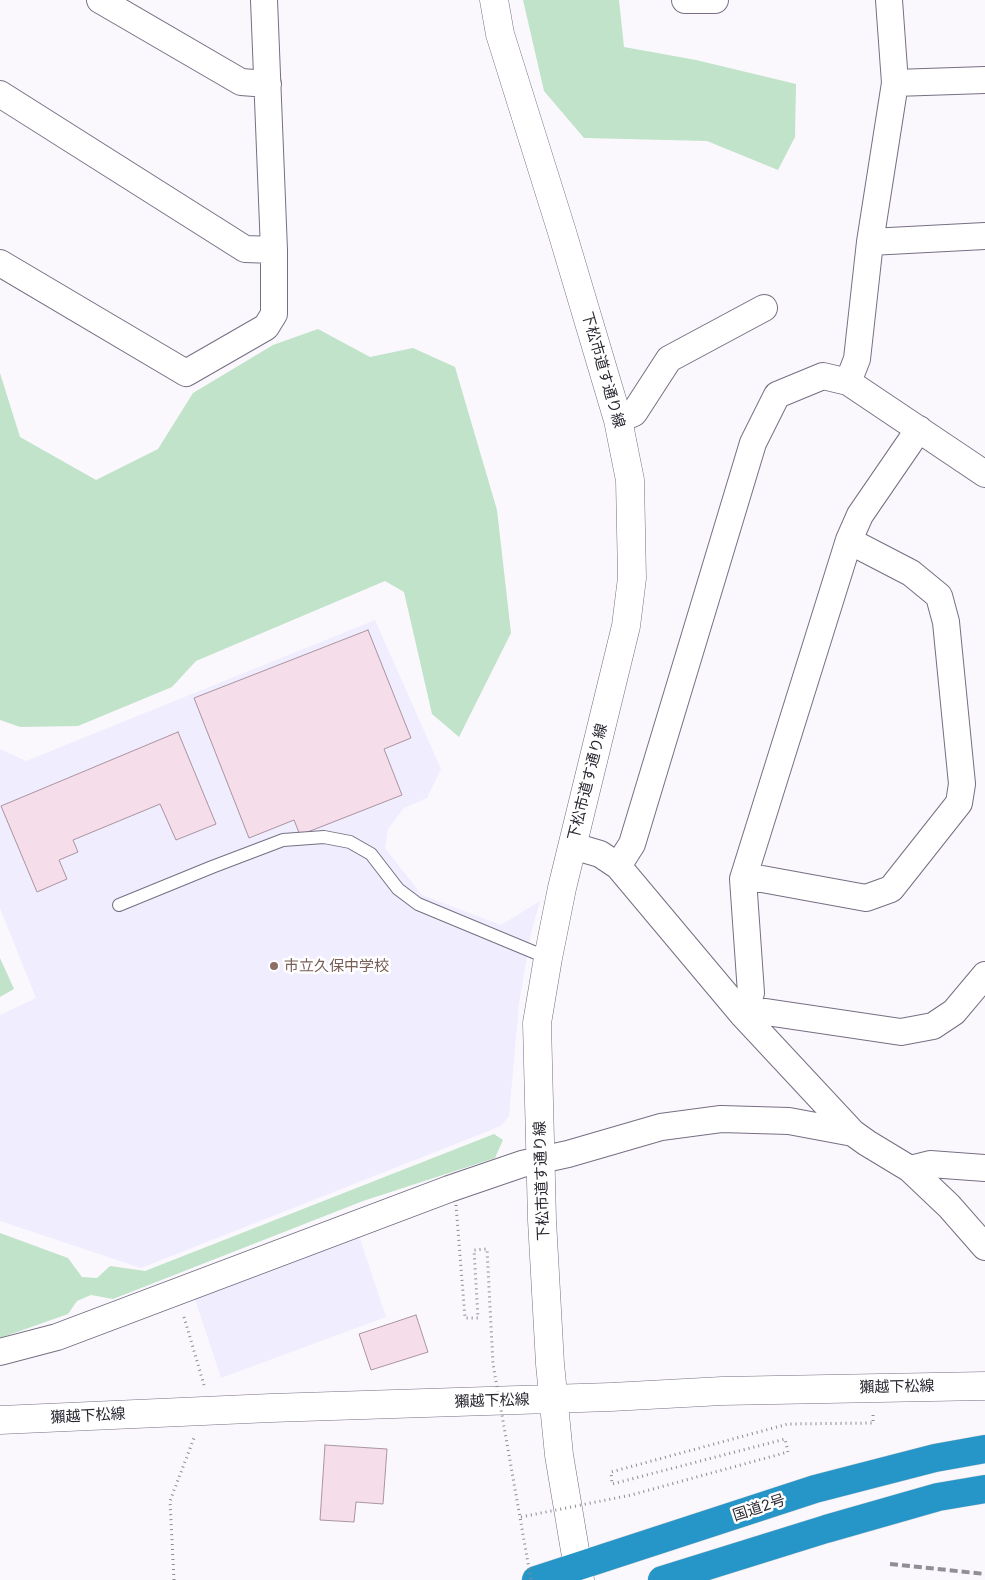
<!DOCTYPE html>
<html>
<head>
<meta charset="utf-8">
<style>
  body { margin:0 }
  canvas { display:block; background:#faf8fd }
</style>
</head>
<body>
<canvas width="985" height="1580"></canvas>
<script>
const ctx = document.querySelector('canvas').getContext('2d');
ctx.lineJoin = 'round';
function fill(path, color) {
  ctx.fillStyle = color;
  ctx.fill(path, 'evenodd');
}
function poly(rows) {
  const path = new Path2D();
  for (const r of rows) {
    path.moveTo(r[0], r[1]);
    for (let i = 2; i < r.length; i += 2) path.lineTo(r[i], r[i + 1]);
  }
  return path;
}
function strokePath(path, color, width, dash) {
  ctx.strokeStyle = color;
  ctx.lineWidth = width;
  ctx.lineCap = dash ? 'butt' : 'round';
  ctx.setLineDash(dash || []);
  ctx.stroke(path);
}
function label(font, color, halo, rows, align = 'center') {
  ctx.font = font + ' Inter,"Noto Sans JP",sans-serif';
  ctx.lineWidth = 5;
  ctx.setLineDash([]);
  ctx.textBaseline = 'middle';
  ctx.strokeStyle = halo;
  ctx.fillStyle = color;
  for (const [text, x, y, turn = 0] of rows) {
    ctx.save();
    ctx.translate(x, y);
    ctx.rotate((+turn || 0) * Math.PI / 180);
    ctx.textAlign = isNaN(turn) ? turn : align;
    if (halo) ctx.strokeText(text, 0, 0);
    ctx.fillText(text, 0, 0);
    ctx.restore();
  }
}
fill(poly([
  [375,620,441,769,427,798,404,808,388,829,385,848,422,895,501,925,540,901,531,933,519,1004,509,1116,501,1126,141,1268,0,1221,0,1015,36,998,0,908,0,749,26,761],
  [359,1236,386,1317,221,1378,195,1299]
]), '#f0edfe');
fill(poly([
  [523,0,619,0,624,47,696,60,796,84,795,137,778,170,707,141,584,138,544,91],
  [318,329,370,357,413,348,455,367,497,510,511,633,459,737,432,714,404,592,385,581,196,661,172,687,78,726,20,727,0,720,0,373,20,437,96,480,158,449,193,393,273,345],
  [0,958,14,989,0,997],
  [494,1134,503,1140,495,1158,363,1201,113,1299,91,1295,77,1301,68,1314,0,1338,0,1233,68,1258,82,1277,97,1278,110,1266,145,1271]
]), '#c0e3c9');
const building = poly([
  [368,630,411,738,384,749,402,795,300,835,294,820,249,838,194,698,368,630],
  [178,732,216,824,176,840,160,804,73,840,78,852,59,860,67,879,37,892,1,806,178,732],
  [416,1315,428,1352,371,1370,359,1334,416,1315],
  [325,1445,387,1449,383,1504,356,1502,354,1522,320,1520,325,1445]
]);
fill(building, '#f5ddea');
strokePath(building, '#aa94a0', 1);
const lane = poly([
  [119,905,212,867,283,840,324,837,350,842,371,854,398,889,418,904,548,958]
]);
const street = poly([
  [100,0,241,82,268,84],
  [685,0,715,0],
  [895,83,985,80],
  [0,94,245,249,274,250],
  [870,242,985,236],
  [0,263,186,373,266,327,274,314,274,250,264,0],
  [848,382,857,359,870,242,895,83,889,0],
  [618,420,634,413,669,359,764,308],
  [919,429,860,515,849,540,743,879,751,993,743,1015,766,1012,901,1032,933,1026,954,1012,985,975],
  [573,846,600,854,618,866,743,1015,853,1133,867,1143,910,1169,949,1206,985,1247],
  [618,866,632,844,753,443,777,395,823,376,848,382,985,474],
  [743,879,762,879,866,898,891,889,959,803,962,784,946,622,939,596,911,573,859,546,849,540],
  [910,1169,930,1164,985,1168],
  [0,1352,57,1337,449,1189,522,1164,568,1154,661,1127,721,1119,789,1121,853,1133]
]);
const secondary = poly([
  [494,0,500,34,562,232,618,420,630,480,632,578,626,626,562,888,548,958,537,1023,542,1220,550,1364,559,1455,580,1580],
  [0,1420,271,1408,611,1397,722,1391,985,1386]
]);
const highway = poly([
  [536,1580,815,1489,935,1458,985,1449],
  [662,1580,826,1529,938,1497,985,1489]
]);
strokePath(lane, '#766f83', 14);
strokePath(street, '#766f83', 28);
strokePath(secondary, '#766f83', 29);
strokePath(highway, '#d4d4d6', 29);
strokePath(poly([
  [184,1317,204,1385],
  [873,1415,873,1423],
  [174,1580,170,1501,194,1438]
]), '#8d8b92', 3, [1, 4]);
strokePath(lane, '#fff', 12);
strokePath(street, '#fff', 26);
strokePath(secondary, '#fff', 28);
strokePath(highway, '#2695c7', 28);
strokePath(poly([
  [890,1564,985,1574]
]), '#918e95', 4, [8, 4]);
strokePath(poly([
  [456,1205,465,1318,478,1318,474,1250,487,1249,493,1364,531,1580],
  [521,1517,631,1495,788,1452,785,1439,612,1484,611,1472,788,1424,873,1423]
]), '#8d8b92', 3, [1, 4]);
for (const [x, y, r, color] of [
  [274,966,5,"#8d6e63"]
]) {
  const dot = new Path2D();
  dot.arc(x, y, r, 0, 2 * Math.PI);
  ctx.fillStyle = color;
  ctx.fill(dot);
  strokePath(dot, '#fff', 2);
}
label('15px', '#2a2730', '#fff', [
  ["下松市道す通り線",603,370,74],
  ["下松市道す通り線",588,782,-76],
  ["下松市道す通り線",542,1181,-92],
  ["獺越下松線",897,1387,-1],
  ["獺越下松線",492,1401,-2],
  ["獺越下松線",88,1416,-3],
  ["国道2号",759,1508,-18]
]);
label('15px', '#785e54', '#fff', [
  ["市立久保中学校",284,966]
], 'left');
</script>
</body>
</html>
